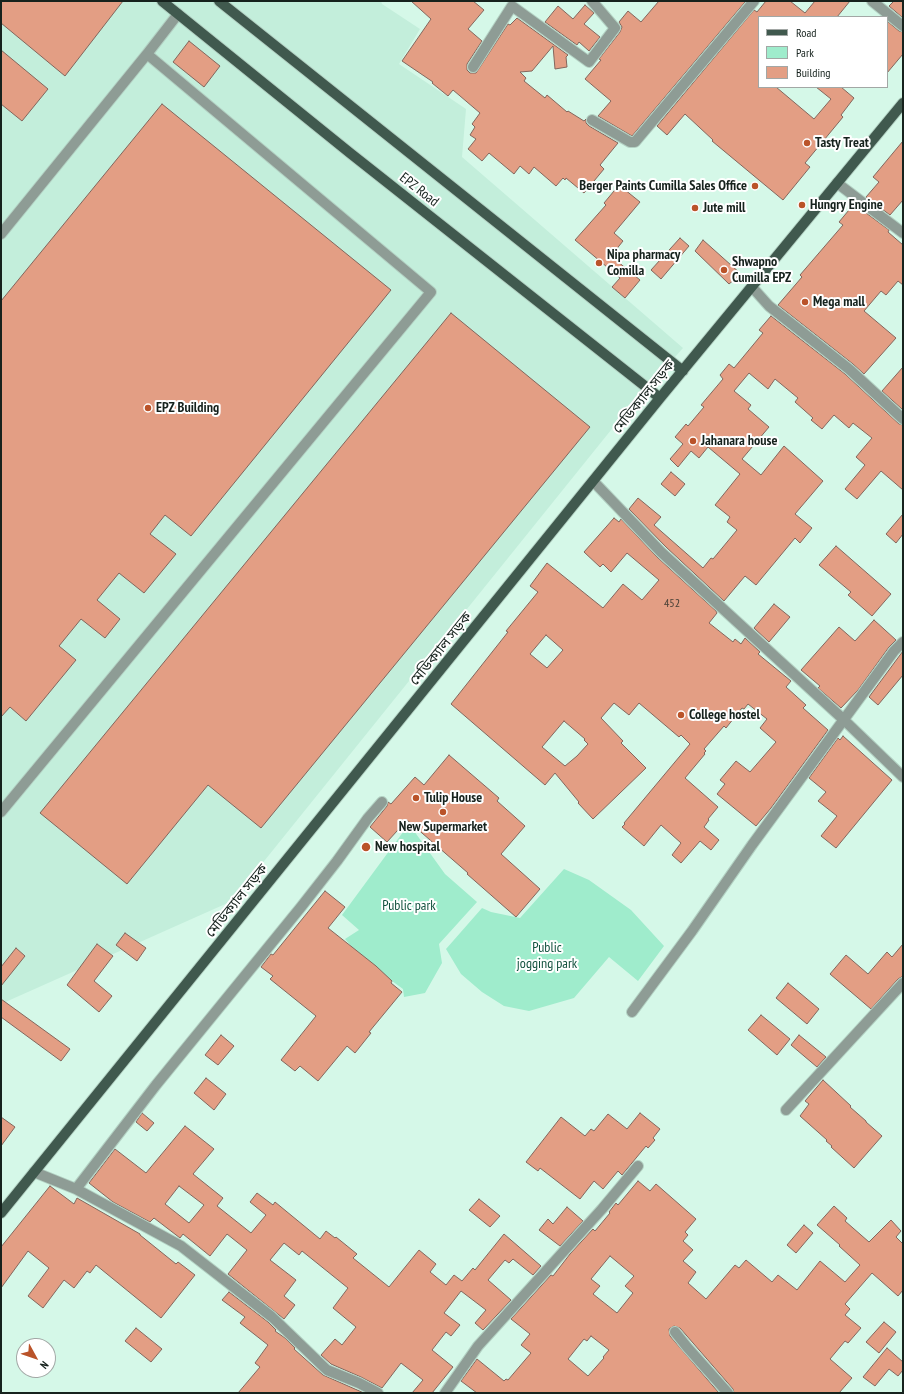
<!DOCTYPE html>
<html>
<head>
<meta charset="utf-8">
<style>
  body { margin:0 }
  #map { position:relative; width:904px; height:1394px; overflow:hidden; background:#d5f8e8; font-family:"PT Sans Narrow",sans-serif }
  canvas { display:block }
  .frame { position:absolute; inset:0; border:2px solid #16221d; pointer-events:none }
  .legend { position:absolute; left:758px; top:16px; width:130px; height:72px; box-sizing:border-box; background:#fff; border:1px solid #a2a7a5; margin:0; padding:5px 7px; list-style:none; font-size:12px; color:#16221d }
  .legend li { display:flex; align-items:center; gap:8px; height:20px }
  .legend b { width:20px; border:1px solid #a2a7a5 }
  .north { position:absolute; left:16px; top:1338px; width:40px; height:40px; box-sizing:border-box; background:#fff; border:1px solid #a2a7a5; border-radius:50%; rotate:130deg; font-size:11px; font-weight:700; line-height:16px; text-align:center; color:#16221d }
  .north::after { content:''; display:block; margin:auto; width:14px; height:18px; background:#ba5329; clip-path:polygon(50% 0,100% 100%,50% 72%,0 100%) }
</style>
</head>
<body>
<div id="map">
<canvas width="904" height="1394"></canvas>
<div class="frame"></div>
<ul class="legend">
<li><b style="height:5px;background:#40594e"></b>Road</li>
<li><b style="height:11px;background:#9feccc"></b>Park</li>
<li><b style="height:11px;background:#e39e84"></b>Building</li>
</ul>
<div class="north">N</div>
</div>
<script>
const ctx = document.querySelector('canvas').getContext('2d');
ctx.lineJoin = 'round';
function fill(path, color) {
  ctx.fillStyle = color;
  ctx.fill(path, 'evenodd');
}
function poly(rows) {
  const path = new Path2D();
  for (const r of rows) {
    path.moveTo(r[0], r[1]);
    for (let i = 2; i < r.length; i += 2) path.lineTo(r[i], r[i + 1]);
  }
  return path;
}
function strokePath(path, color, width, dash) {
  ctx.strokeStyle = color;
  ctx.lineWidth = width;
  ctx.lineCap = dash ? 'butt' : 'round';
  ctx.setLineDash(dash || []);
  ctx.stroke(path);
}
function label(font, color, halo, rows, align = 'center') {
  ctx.font = font + ' "PT Sans Narrow","Noto Sans Bengali",sans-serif';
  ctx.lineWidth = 4;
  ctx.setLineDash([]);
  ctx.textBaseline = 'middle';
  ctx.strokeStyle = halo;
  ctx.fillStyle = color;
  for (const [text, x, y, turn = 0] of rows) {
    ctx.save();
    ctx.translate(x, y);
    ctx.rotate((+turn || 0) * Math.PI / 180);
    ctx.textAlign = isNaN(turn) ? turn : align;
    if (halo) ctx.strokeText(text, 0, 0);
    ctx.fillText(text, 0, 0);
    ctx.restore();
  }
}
fill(poly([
  [1,1,381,1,382,4,420,29,399,64,466,109,462,157,683,348,611,430,232,901,1,1004]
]), '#c3eedb');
fill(poly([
  [409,824,445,874,477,902,439,944,442,963,425,993,404,997,403,989,362,959,345,939,359,930,342,915],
  [564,869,589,880,631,910,664,946,638,981,609,957,574,998,529,1011,504,1006,482,992,461,974,446,949,482,908,491,912,520,918]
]), '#9feccc');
const building = poly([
  [1,1,123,1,65,76,1,23,1,1],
  [411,1,473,1,484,10,468,29,482,41,467,64,467,70,470,73,476,73,478,70,508,24,510,25,517,18,568,55,566,57,567,67,555,69,553,46,532,71,520,72,526,78,524,81,545,98,547,95,567,112,568,111,584,121,586,119,586,123,589,126,618,143,600,165,604,169,584,193,566,178,565,180,563,178,556,186,534,167,529,174,520,166,514,174,489,153,482,161,468,149,476,139,470,135,475,127,472,124,480,113,453,90,448,96,432,83,433,82,402,61,431,19,411,1],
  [659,1,743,1,745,2,632,136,598,116,611,101,585,79,601,60,599,59,620,32,622,27,619,22,628,11,641,22,659,1],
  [766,1,790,1,805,13,815,1,850,1,837,17,759,17,759,87,776,87,814,119,831,99,816,87,841,87,854,98,841,115,843,117,805,163,810,167,783,200,712,141,713,140,685,114,667,135,657,126,754,10,757,12,766,1],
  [894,1,903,1,903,18,889,6,894,1],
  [585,5,594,13,584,24,600,37,589,51,579,42,577,45,545,22,558,6,573,19,585,5],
  [887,21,899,31,903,32,903,54,887,73,887,21],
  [189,41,220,66,204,87,173,62,189,41],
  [1,50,48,89,22,121,1,104,1,50],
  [162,104,391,290,191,536,165,515,150,534,176,554,144,593,119,573,97,600,120,619,105,638,81,619,59,646,76,660,26,721,10,707,1,717,1,301,162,104],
  [903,141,903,200,890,215,866,197,879,182,873,177,903,141],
  [619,185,640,202,614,233,623,241,611,256,640,280,625,298,612,287,620,278,575,240,606,205,604,203,619,185],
  [854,204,889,230,888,232,903,245,903,285,898,281,886,295,881,291,864,311,896,338,864,374,853,364,778,305,802,277,800,275,843,225,839,222,854,204],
  [680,238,689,246,661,279,651,270,680,238],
  [703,240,741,274,729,284,695,251,703,240],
  [451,313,590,427,261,828,208,785,127,884,40,813,451,313],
  [771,316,845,374,899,424,903,425,903,490,881,471,857,499,845,489,865,465,856,457,872,438,853,423,849,428,834,415,822,429,811,420,813,418,795,402,798,398,775,379,768,389,749,373,734,391,751,405,748,409,769,427,742,459,761,475,784,446,823,481,795,514,812,528,800,543,795,538,756,585,745,576,724,601,666,547,629,509,638,498,661,517,654,525,703,568,711,558,713,559,737,530,727,522,730,517,715,505,740,474,708,447,699,458,691,451,678,467,670,459,683,444,675,437,686,424,688,426,704,407,701,405,723,379,720,375,729,364,734,368,763,333,759,330,771,316],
  [903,367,903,410,882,391,903,367],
  [671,472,685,484,675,496,661,484,671,472],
  [903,514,903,534,896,543,886,534,903,514],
  [614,518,619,522,621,519,657,557,716,611,717,613,709,623,733,642,735,639,741,644,745,638,760,652,758,654,791,681,786,687,806,705,803,708,828,730,771,808,756,826,717,794,725,784,720,780,736,761,750,772,776,742,760,728,767,719,748,704,744,709,742,708,726,728,724,726,704,749,706,751,704,753,705,754,685,778,718,807,708,819,709,820,704,827,719,840,711,850,700,841,681,863,672,855,681,843,661,825,644,846,622,827,625,824,624,823,690,744,681,735,679,737,639,703,629,715,614,703,601,718,623,741,621,743,646,768,593,819,578,803,579,802,555,773,545,785,451,704,508,632,506,631,538,592,530,586,547,563,603,608,623,584,642,600,659,580,627,553,611,572,603,564,600,567,584,552,614,518],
  [546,635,563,650,547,668,530,654,546,635],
  [564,721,585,739,584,740,588,744,577,756,565,766,542,747,564,721],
  [836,546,891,594,872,616,848,595,851,592,819,565,836,546],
  [774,604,790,617,769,642,754,628,774,604],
  [874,620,896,640,889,647,858,690,841,708,818,688,820,686,801,670,839,627,855,641,874,620],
  [903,651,903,675,878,705,869,697,903,651],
  [843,736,892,780,836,848,821,836,837,816,818,801,826,792,809,778,838,738,840,740,843,736],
  [449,755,499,798,497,801,525,826,501,854,540,889,516,917,467,874,468,873,407,820,387,842,370,827,387,806,388,802,391,804,415,777,424,785,449,755],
  [325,891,345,907,328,928,376,966,392,981,391,983,402,992,369,1032,371,1033,355,1053,347,1046,318,1081,300,1066,295,1071,281,1060,316,1016,270,979,273,976,261,967,271,954,273,955,325,891],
  [125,933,146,948,137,961,116,945,125,933],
  [97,944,113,956,94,981,112,996,99,1012,67,985,97,944],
  [903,944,903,976,898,979,871,1009,830,974,846,955,868,974,887,952,892,957,903,944],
  [16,948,25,956,1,986,1,967,16,948],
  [788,983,819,1009,807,1024,776,998,788,983],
  [1,999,70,1049,61,1061,1,1017,1,999],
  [761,1015,790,1039,777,1055,748,1030,761,1015],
  [221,1035,234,1046,218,1065,205,1055,221,1035],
  [799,1035,826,1057,817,1067,791,1045,799,1035],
  [206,1078,226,1094,214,1110,194,1093,206,1078],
  [823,1080,851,1106,850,1107,866,1121,866,1122,882,1136,854,1168,831,1147,832,1146,826,1141,827,1140,800,1116,809,1104,805,1101,823,1080],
  [142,1113,154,1123,147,1131,136,1122,142,1113],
  [640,1113,660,1129,653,1138,655,1140,648,1148,646,1146,622,1175,618,1171,603,1189,594,1181,580,1199,540,1168,538,1171,526,1162,561,1117,585,1136,591,1129,594,1131,608,1114,627,1129,640,1113],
  [1,1117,15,1127,1,1146,1,1117],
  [185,1126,214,1149,193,1174,223,1198,217,1206,251,1233,266,1215,250,1202,257,1193,273,1205,275,1202,320,1239,326,1231,335,1238,336,1237,357,1254,353,1258,389,1287,419,1250,436,1264,430,1272,446,1285,454,1275,462,1281,473,1268,475,1270,504,1234,541,1266,533,1275,513,1259,509,1263,505,1260,488,1280,511,1300,483,1330,475,1323,486,1310,461,1291,444,1313,460,1325,451,1336,446,1332,432,1350,453,1367,432,1393,412,1393,423,1380,401,1363,382,1388,361,1377,331,1364,321,1355,335,1339,342,1345,356,1327,333,1308,348,1288,302,1251,299,1255,284,1243,270,1260,296,1280,284,1296,295,1305,284,1319,228,1274,247,1250,227,1234,210,1256,183,1234,180,1238,154,1218,150,1222,113,1202,89,1183,115,1149,146,1173,185,1126],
  [179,1186,204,1205,189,1223,165,1204,179,1186],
  [638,1181,650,1191,656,1184,696,1219,685,1232,688,1235,683,1241,693,1250,683,1261,696,1272,688,1283,706,1299,735,1265,739,1268,746,1260,772,1282,778,1275,797,1290,820,1261,845,1282,860,1265,839,1246,840,1245,817,1225,834,1206,847,1218,845,1221,869,1242,891,1220,901,1231,896,1237,903,1244,903,1290,898,1296,872,1273,845,1304,850,1309,845,1315,861,1328,848,1343,845,1341,830,1359,852,1378,839,1393,734,1393,733,1389,680,1328,674,1326,669,1329,670,1336,719,1393,477,1393,461,1381,477,1359,504,1381,506,1379,508,1380,531,1353,521,1345,530,1334,511,1319,551,1275,553,1276,570,1254,593,1229,595,1231,610,1213,609,1212,616,1203,618,1205,638,1181],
  [610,1256,634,1276,625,1286,633,1293,617,1313,593,1294,600,1286,591,1279,610,1256],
  [591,1336,609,1350,603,1357,604,1358,588,1376,568,1359,584,1339,587,1341,591,1336],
  [50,1186,74,1204,77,1198,140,1234,140,1235,176,1264,178,1262,195,1275,161,1318,96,1265,90,1273,87,1271,74,1288,64,1280,43,1308,28,1296,49,1268,28,1251,1,1288,1,1247,50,1186],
  [479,1199,500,1216,490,1227,469,1210,479,1199],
  [567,1207,583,1221,560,1246,539,1230,548,1219,553,1224,567,1207],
  [804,1225,813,1233,796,1253,787,1245,804,1225],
  [229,1292,268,1322,276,1330,275,1331,285,1338,295,1348,294,1349,323,1375,364,1393,238,1393,260,1367,255,1363,268,1345,240,1323,245,1317,222,1300,229,1292],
  [884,1322,896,1332,879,1353,866,1342,884,1322],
  [136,1328,162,1349,151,1362,125,1341,136,1328],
  [887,1348,903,1362,903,1370,898,1376,889,1369,875,1386,863,1377,887,1348]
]);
fill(building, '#e39e84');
strokePath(building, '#83665c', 1);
const minor = poly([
  [872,1,903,26],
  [473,67,512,6,589,62,615,28,592,1],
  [592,120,630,142,635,142,754,1],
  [837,183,903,233],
  [1,234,147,54,178,14],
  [752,287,769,306,849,369,903,419],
  [594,482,661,552,843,719,903,777],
  [1,812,431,292,147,54],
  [632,1012,692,931,752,845,894,651,903,642],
  [786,1110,903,983],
  [34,1172,76,1189,181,1246,272,1317,327,1370,359,1383,378,1393],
  [76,1189,156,1085,301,907,337,861,368,818,382,802],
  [675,1332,687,1347,728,1393],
  [445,1393,478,1346,602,1209,638,1166]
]);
const major = poly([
  [162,1,350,153,660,398],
  [219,1,683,371],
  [1,1213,660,398,903,103]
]);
strokePath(minor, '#b3d1c3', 12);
strokePath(major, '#b3d1c3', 12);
strokePath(minor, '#8e9c95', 10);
strokePath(major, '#40594e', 10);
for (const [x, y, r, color] of [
  [807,143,4,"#ba5329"],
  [755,186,4,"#ba5329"],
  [802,205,4,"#ba5329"],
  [695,208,4,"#ba5329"],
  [599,263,4,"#ba5329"],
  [724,270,4,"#ba5329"],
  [805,302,4,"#ba5329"],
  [148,408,4,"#ba5329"],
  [693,441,4,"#ba5329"],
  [681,715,4,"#ba5329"],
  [416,798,4,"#ba5329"],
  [443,812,4,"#ba5329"],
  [366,847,5,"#ba5329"]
]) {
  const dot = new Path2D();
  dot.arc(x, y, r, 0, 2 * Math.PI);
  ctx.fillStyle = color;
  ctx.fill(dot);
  strokePath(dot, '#fff', 1.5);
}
label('12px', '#494137', null, [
  ["452",672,604]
]);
label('bold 14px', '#16221d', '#fff', [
  ["Tasty Treat",815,143],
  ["Berger Paints Cumilla Sales Office",747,186,"right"],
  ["Hungry Engine",810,205],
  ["Jute mill",703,208],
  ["Nipa pharmacy",607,255],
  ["Comilla",607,271],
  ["Shwapno",732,262],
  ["Cumilla EPZ",732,278],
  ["Mega mall",813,302],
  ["EPZ Building",156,408],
  ["Jahanara house",701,441],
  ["College hostel",689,715],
  ["Tulip House",424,798],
  ["New Supermarket",443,827,"center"],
  ["New hospital",375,847]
], 'left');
label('14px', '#16221d', '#fff', [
  ["EPZ Road",419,190,38],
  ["মেডিক্যাল সড়ক",644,397,-51],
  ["মেডিক্যাল সড়ক",441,649,-51],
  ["মেডিক্যাল সড়ক",237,901,-51]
]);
label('14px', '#11513d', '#fff', [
  ["Public park",409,906],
  ["Public",547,948],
  ["jogging park",547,964]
]);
</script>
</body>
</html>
